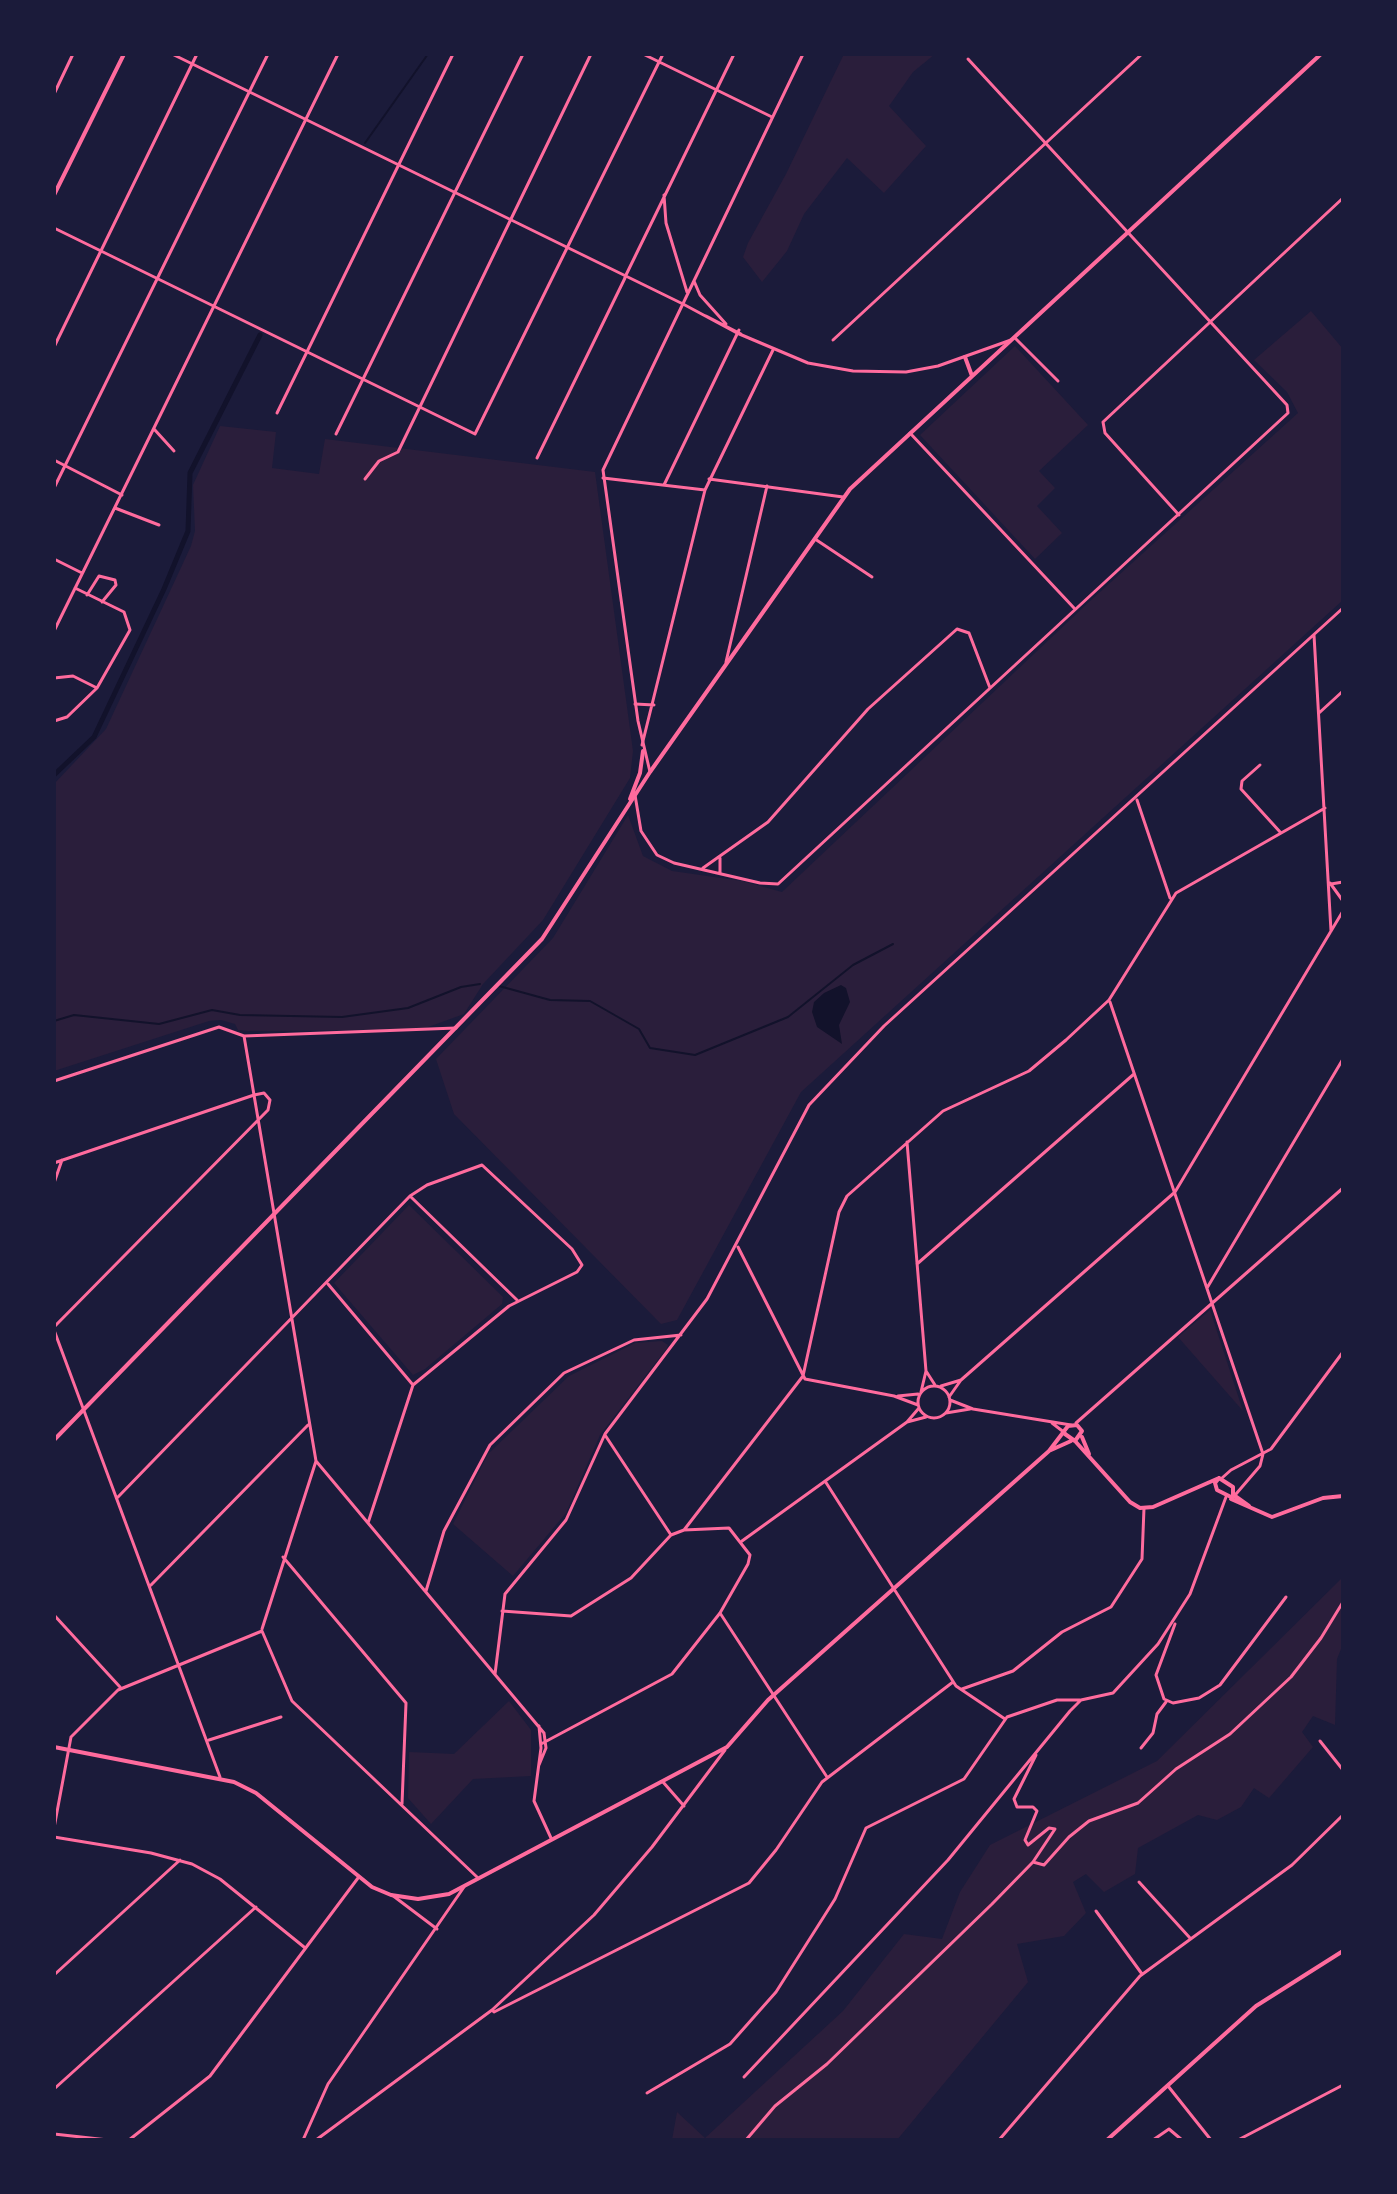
<!DOCTYPE html>
<html>
<head>
<meta charset="utf-8">
<style>
  body { margin:0 }
  #map { position:relative; width:1397px; height:2194px; overflow:hidden; background:#1b1b3a; font-family:Jost,sans-serif }
  canvas { display:block }
  .frame { position:absolute; inset:0; border:56px solid #1b1b3a; pointer-events:none }
</style>
</head>
<body>
<div id="map">
<canvas width="1397" height="2194"></canvas>
<div class="frame"></div>
</div>
<script>
const ctx = document.querySelector('canvas').getContext('2d');
ctx.lineJoin = 'round';
function fill(path, color) {
  ctx.fillStyle = color;
  ctx.fill(path, 'evenodd');
}
function poly(rows) {
  const path = new Path2D();
  for (const r of rows) {
    if (r.length === 3) {
      path.moveTo(r[0] + r[2], r[1]);
      path.arc(r[0], r[1], r[2], 0, 2 * Math.PI);
      continue;
    }
    path.moveTo(r[0], r[1]);
    for (let i = 2; i < r.length; i += 2) path.lineTo(r[i], r[i + 1]);
  }
  return path;
}
function strokePath(path, color, width, dash) {
  ctx.strokeStyle = color;
  ctx.lineWidth = width;
  ctx.lineCap = dash ? 'butt' : 'round';
  ctx.setLineDash(dash || []);
  ctx.stroke(path);
}
fill(poly([
  [844,54,935,54,913,72,889,106,926,146,884,193,847,158,804,214,787,251,762,282,743,257,748,243,786,174],
  [1311,311,1343,349,1343,600,801,1092,677,1320,661,1324,454,1114,436,1059,553,938,628,815,643,856,672,871,742,881,782,892,1089,602,1298,413,1287,392,1254,360],
  [1015,346,1088,425,1039,471,1055,488,1037,506,1062,533,1035,559,920,435],
  [220,426,276,432,272,468,319,474,325,439,595,472,633,751,630,778,543,920,483,984,464,1014,420,1030,248,1031,238,1030,235,1024,221,1020,209,1021,54,1071,54,784,106,729,191,546,195,531,193,485],
  [409,1205,503,1297,502,1304,425,1369,413,1375,334,1283],
  [1210,1310,1243,1411,1178,1337],
  [662,1341,668,1345,667,1348,600,1435,566,1513,513,1576,453,1524,488,1454,569,1376,635,1343],
  [1343,1577,1343,1644,1337,1659,1335,1725,1313,1716,1302,1732,1313,1747,1269,1798,1254,1788,1241,1807,1217,1820,1198,1815,1138,1848,1135,1874,1104,1892,1086,1874,1073,1882,1086,1913,1064,1936,1017,1944,1028,1982,897,2140,672,2140,677,2112,705,2138,843,2011,904,1934,942,1939,960,1892,990,1845,1157,1761],
  [509,1701,531,1730,531,1776,473,1779,431,1824,408,1798,409,1752,454,1754]
]), '#2a1e3b');
fill(poly([
  [841,985,846,988,850,1002,839,1025,842,1044,817,1027,812,1012,814,1002,824,993]
]), '#12122b');
strokePath(poly([
  [365,143,428,54],
  [499,986,550,1000,590,1001,639,1029,650,1048,695,1055,788,1017,853,965,893,944],
  [54,1021,74,1015,159,1024,212,1010,240,1015,342,1017,408,1008,461,987,480,984]
]), '#12122b', 2);
strokePath(poly([
  [54,775,94,737,164,589,188,531,190,473,260,335]
]), '#12122b', 5);
strokePath(poly([
  [643,54,772,117],
  [54,94,73,54],
  [54,228,475,434,663,54],
  [1015,338,1058,381],
  [833,340,1142,54],
  [54,347,197,54],
  [277,413,453,54],
  [154,429,174,451],
  [910,433,1074,608],
  [336,434,523,54],
  [537,458,625,278],
  [54,460,122,495],
  [603,478,705,490],
  [365,479,379,461,398,452,591,54],
  [709,479,843,497],
  [664,485,739,330],
  [54,488,268,54],
  [115,508,159,525],
  [1179,515,1105,433,1103,422,1343,198],
  [815,539,872,577],
  [54,559,82,573],
  [87,595,99,576,115,580,116,585,102,602],
  [54,631,338,54],
  [1314,635,1331,931],
  [726,662,767,486],
  [54,678,73,676,97,688,130,630,124,612,75,588],
  [635,704,654,705],
  [1319,713,1343,691],
  [54,721,67,717,97,688],
  [642,745,705,490,773,350],
  [1260,765,1242,781,1241,789,1281,833],
  [635,795,641,831,657,855,674,863,760,883,778,884,1288,413,1287,405,968,59],
  [1137,800,1170,898],
  [703,868,768,822,868,709,957,629,969,633,990,688],
  [720,873,720,858],
  [1330,883,1343,901],
  [1331,884,1343,882],
  [1110,1002,1263,1454,1260,1466,1236,1494],
  [244,1036,316,1461,544,1733,546,1748,539,1765],
  [244,1036,456,1028],
  [54,1081,219,1027,244,1036],
  [907,1142,926,1371,921,1392],
  [54,1163,254,1095,264,1093,270,1100,268,1110,54,1327],
  [54,1183,62,1160],
  [411,1197,517,1300],
  [738,1247,805,1379,894,1396,918,1405],
  [917,1264,1134,1074],
  [328,1284,413,1385],
  [1207,1288,1343,1059],
  [54,1330,220,1777],
  [926,1371,935,1385],
  [934,1402,16],
  [941,1386,961,1380],
  [898,1396,918,1394],
  [949,1397,961,1380,1175,1192,1343,911],
  [950,1400,973,1409,1071,1425],
  [946,1413,970,1409],
  [907,1422,926,1417],
  [1052,1423,1065,1433],
  [1076,1423,1343,1188],
  [605,1435,671,1535],
  [1222,1478,1231,1470,1271,1449,1343,1352],
  [825,1481,956,1686,1005,1719],
  [118,1497,410,1196,427,1185,482,1165,572,1249,582,1265,577,1272,509,1306,413,1385,368,1523],
  [684,1530,803,1376,839,1212,847,1196,943,1111,1029,1071,1066,1040,1109,1000,1176,893,1325,808],
  [742,1541,907,1422,919,1408],
  [283,1557,406,1703,402,1804],
  [151,1585,308,1425],
  [426,1591,444,1531,490,1445,564,1373,634,1340,681,1335],
  [502,1611,571,1616,631,1578,671,1535,684,1530,729,1528,750,1555,748,1564,720,1613,672,1674,541,1744],
  [720,1613,827,1777],
  [54,1615,120,1687],
  [1175,1624,1156,1675,1164,1699,1173,1703,1199,1698,1220,1685,1286,1597],
  [262,1629,316,1461],
  [262,1631,292,1701,477,1877],
  [495,1674,505,1594,566,1520,605,1434,707,1299,809,1105,884,1026,1343,608],
  [962,1689,1013,1671,1062,1632,1111,1607,1142,1559,1144,1508],
  [539,1726,541,1748,534,1801,551,1838],
  [209,1740,281,1717],
  [1320,1741,1343,1770],
  [1141,1748,1153,1733,1157,1714,1166,1702],
  [663,1782,684,1806],
  [54,1828,71,1737,118,1690,262,1631],
  [54,1837,151,1853,192,1864,220,1879,304,1947],
  [1028,1845,1025,1840,1037,1811,1033,1807,1017,1807,1014,1799,1036,1755],
  [1033,1862,1044,1865,1069,1837,1089,1821,1138,1803,1176,1769,1230,1734,1291,1677,1321,1638,1343,1602],
  [1139,1882,1190,1938],
  [392,1895,437,1929],
  [1096,1911,1142,1974],
  [54,1975,180,1860],
  [492,2010,494,2012,749,1883,776,1850,822,1782,953,1682],
  [744,2077,948,1860,1070,1711,1081,1700,1113,1693,1158,1644,1190,1594,1226,1497],
  [1168,2086,1211,2140],
  [54,2089,256,1907],
  [647,2093,730,2044,776,1992,835,1899,866,1828,964,1779,1007,1717,1057,1700,1080,1700],
  [54,2134,108,2140],
  [129,2140,210,2076,358,1878],
  [303,2140,328,2084,464,1887],
  [316,2140,492,2010,594,1915,652,1847,725,1750],
  [746,2140,775,2106,827,2064,992,1904,1033,1862,1055,1829,1049,1828,1028,1845],
  [999,2140,1140,1976,1292,1865,1343,1815],
  [1153,2140,1169,2129,1182,2140],
  [1238,2140,1343,2085]
]), '#ff6b9d', 3);
strokePath(poly([
  [172,54,683,304,737,333,808,363,853,371,906,372,938,366,1011,340],
  [664,195,666,223,687,292],
  [625,277,734,54],
  [694,281,700,295,726,324],
  [706,316,741,334],
  [650,772,638,721,603,470,803,54]
]), '#ff6b9d', 3);
strokePath(poly([
  [965,357,972,376],
  [630,799,640,773,643,751],
  [1082,1437,1089,1454],
  [54,1440,542,939,650,772,850,489,1321,54],
  [1075,1441,1130,1502,1140,1508,1153,1507,1219,1478],
  [1051,1450,1071,1441],
  [1219,1478,1233,1487,1233,1498,1217,1490,1215,1483,1219,1478],
  [1235,1496,1249,1506],
  [1231,1499,1272,1517,1323,1498,1343,1496],
  [54,1747,234,1782,256,1793,372,1887,391,1895,418,1899,449,1894,727,1747,768,1700,1049,1451,1068,1426,1077,1425,1082,1431,1075,1441,1065,1434],
  [1107,2140,1256,2006,1343,1951]
]), '#ff6b9d', 4);
strokePath(poly([
  [54,195,124,54]
]), '#ff6b9d', 4);
</script>
</body>
</html>
